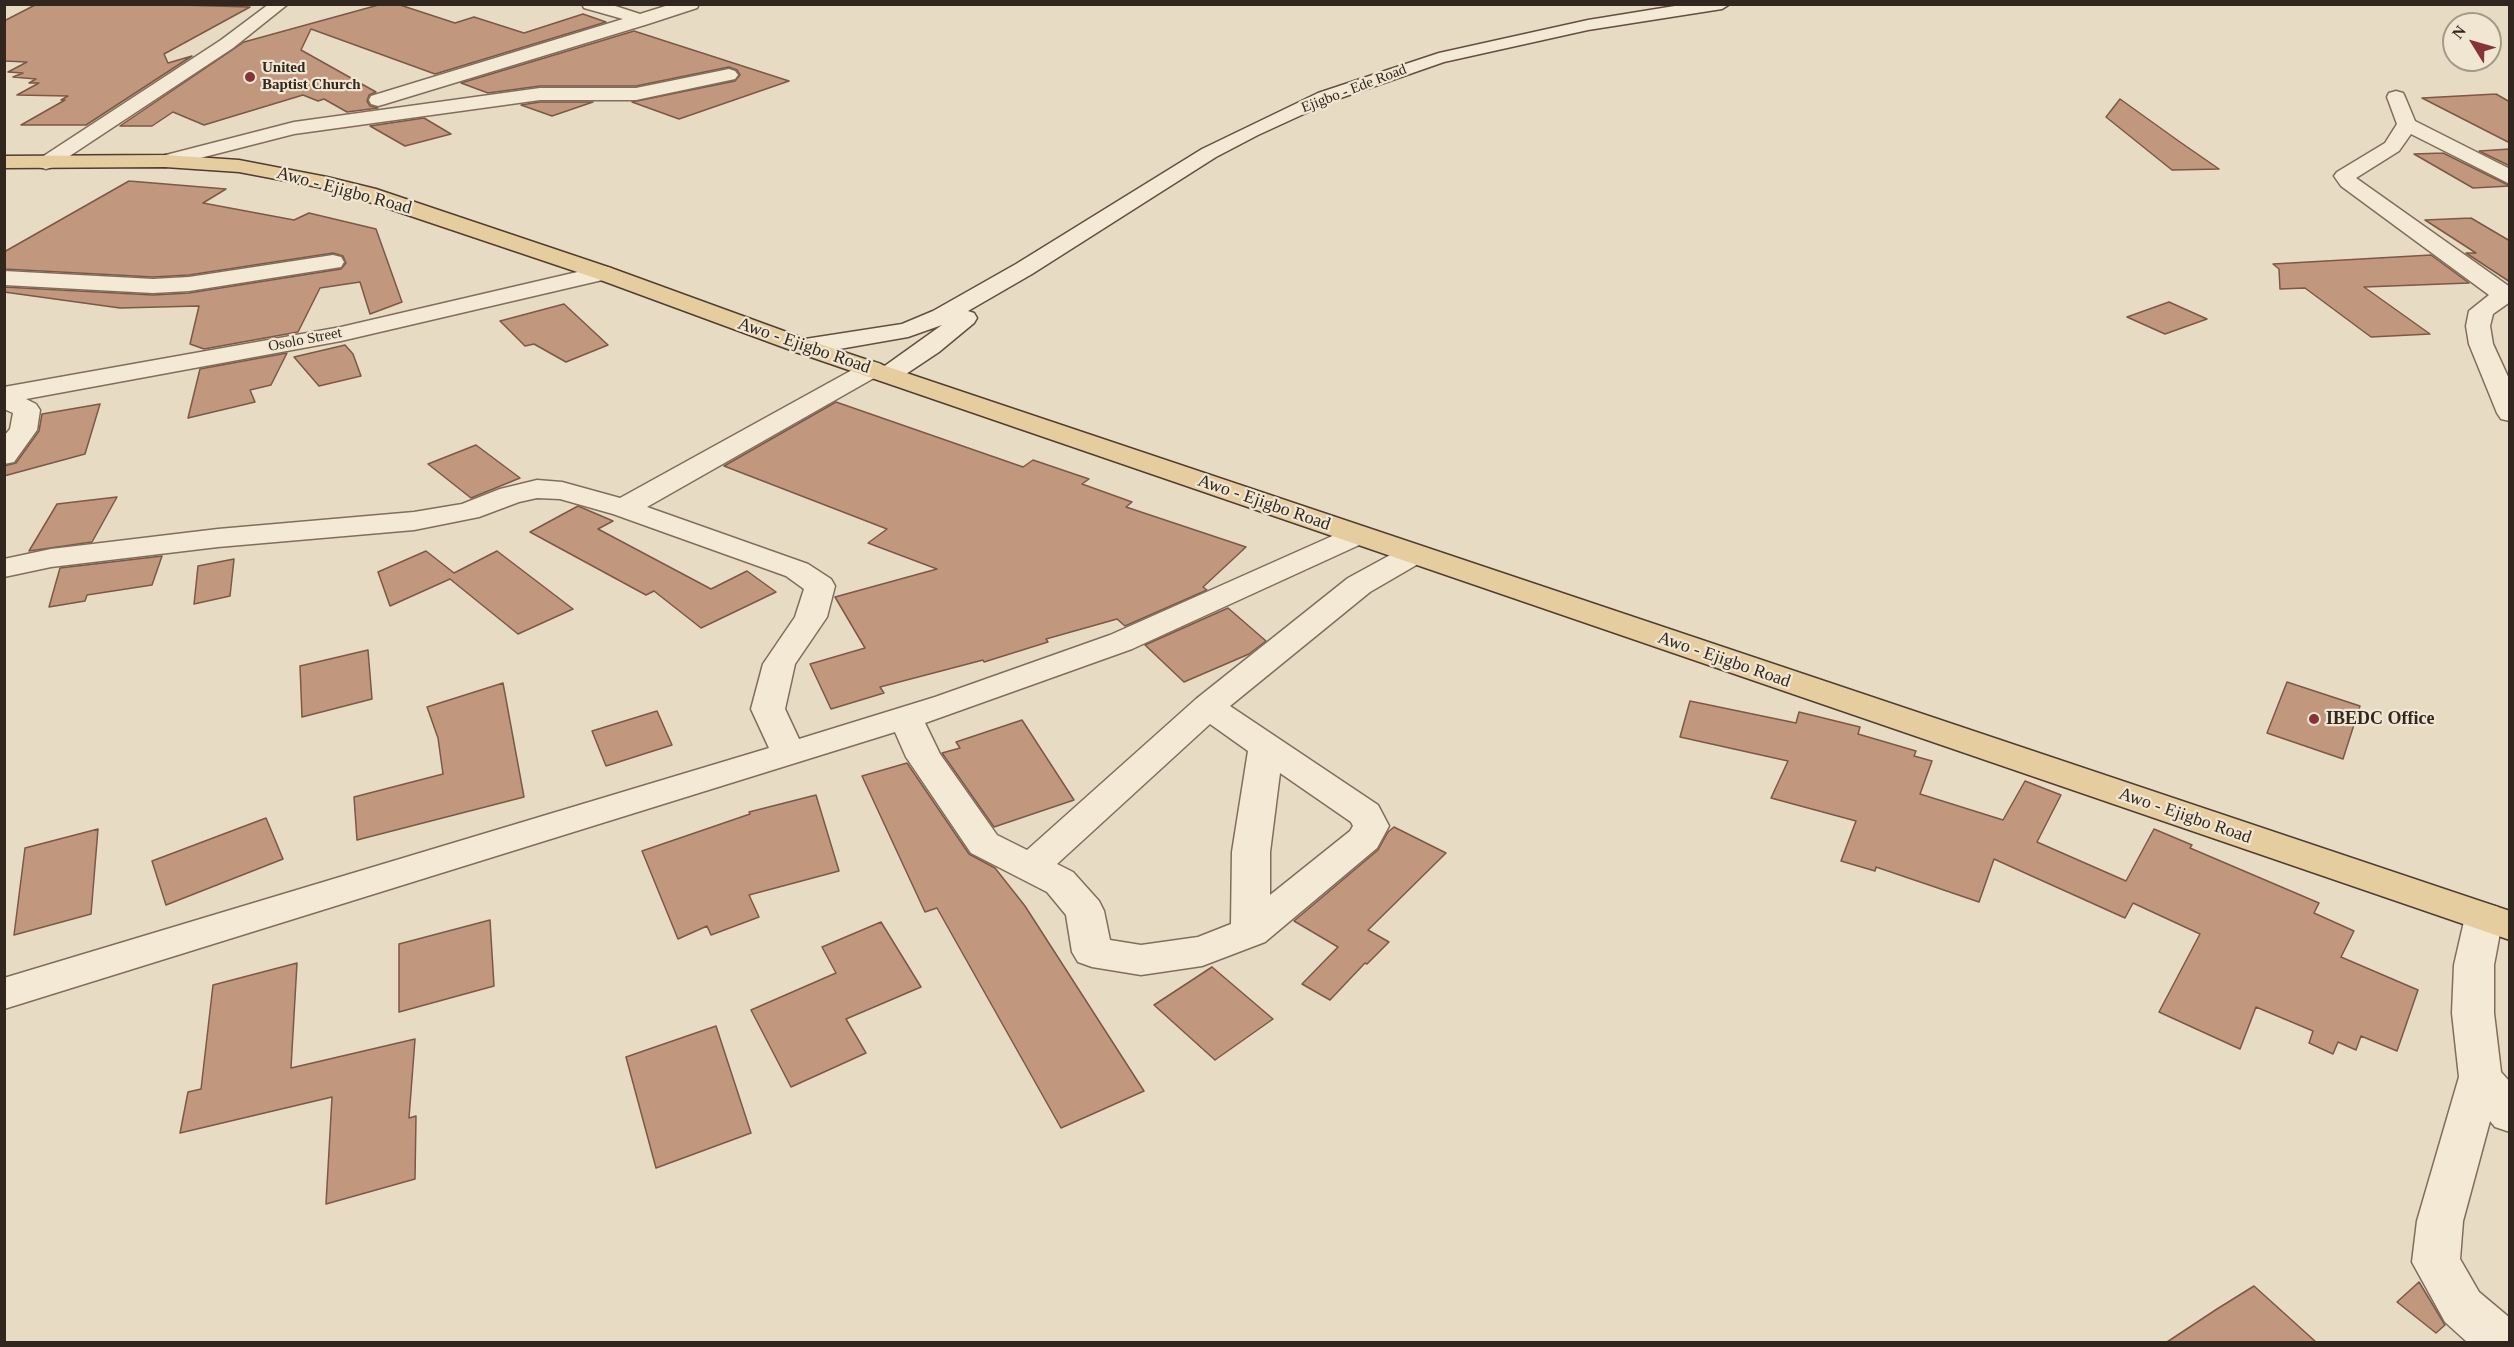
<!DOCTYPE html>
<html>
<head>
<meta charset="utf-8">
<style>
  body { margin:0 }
  #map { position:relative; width:2514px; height:1347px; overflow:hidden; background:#e8dbc3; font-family:"Times New Roman",serif }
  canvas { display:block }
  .frame { position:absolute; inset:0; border:6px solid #31271e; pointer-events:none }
  .north { position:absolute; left:2442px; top:12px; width:60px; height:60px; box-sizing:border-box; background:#f0e6d2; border:2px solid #a49a8a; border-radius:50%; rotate:307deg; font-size:16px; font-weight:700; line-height:24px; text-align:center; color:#31271e }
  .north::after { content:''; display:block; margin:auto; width:21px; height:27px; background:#873438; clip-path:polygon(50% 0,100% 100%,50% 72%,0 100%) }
</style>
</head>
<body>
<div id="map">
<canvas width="2514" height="1347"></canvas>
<div class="frame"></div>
<div class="north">N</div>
</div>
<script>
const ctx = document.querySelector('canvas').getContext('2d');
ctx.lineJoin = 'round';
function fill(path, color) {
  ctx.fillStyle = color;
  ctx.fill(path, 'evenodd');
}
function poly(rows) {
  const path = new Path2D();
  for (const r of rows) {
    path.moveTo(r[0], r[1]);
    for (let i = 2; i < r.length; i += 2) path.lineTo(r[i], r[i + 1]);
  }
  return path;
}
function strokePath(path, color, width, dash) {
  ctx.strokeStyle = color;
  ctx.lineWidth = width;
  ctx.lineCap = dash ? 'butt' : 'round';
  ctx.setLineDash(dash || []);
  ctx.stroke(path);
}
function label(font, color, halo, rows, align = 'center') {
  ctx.font = font + ' "Times New Roman",serif';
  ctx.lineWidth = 4.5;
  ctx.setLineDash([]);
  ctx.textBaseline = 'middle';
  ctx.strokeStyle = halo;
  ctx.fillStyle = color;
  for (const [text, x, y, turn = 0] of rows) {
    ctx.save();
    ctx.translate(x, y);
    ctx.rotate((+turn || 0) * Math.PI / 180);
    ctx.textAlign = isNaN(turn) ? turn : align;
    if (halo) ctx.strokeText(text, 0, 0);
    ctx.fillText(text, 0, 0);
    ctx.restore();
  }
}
const building = poly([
  [37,4,147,4,250,7,164,54,168,63,192,56,86,125,21,125,65,100,61,100,68,96,17,95,39,83,29,83,36,79,13,77,23,73,8,72,27,62,4,61,4,21,37,4],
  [382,4,397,4,455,23,474,17,524,33,583,14,606,22,435,74,311,29,301,50,376,92,369,95,367,101,370,106,378,108,347,112,324,99,318,101,303,95,204,125,173,112,152,126,120,126,244,42,382,4],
  [634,31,789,81,679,119,632,102,735,81,740,75,737,70,729,67,636,86,540,86,488,93,461,83,634,31],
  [2496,94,2510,102,2510,143,2422,98,2496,94],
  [2120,99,2180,142,2219,169,2172,170,2106,117,2120,99],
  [540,102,593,102,552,116,521,105,540,102],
  [424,118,451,134,405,146,370,126,424,118],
  [2510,149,2510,166,2479,151,2510,149],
  [2443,153,2510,186,2473,188,2414,154,2443,153],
  [129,181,226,189,203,203,294,220,309,213,376,229,402,302,370,314,360,282,320,288,298,332,204,349,190,344,199,306,120,308,4,292,4,287,153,295,189,293,341,269,346,263,343,256,333,253,189,275,153,277,4,269,4,252,129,181],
  [2471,218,2510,241,2510,282,2466,253,2476,253,2425,220,2471,218],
  [2431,255,2469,283,2364,287,2430,334,2371,337,2305,288,2280,289,2279,269,2273,264,2431,255],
  [2169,302,2207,319,2165,334,2127,317,2169,302],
  [564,304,608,345,566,362,534,344,525,346,500,321,564,304],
  [345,345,353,354,361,376,319,386,294,357,345,345],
  [287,353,271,385,250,390,255,402,188,418,200,369,287,353],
  [836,402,1023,467,1033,460,1089,479,1082,484,1132,502,1126,507,1246,547,1203,587,1207,590,1125,626,1117,619,1046,639,1048,642,984,662,983,660,880,687,884,693,831,709,810,664,865,648,835,597,937,569,868,543,887,529,724,466,836,402],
  [100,404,85,454,4,476,4,466,16,463,39,431,42,414,100,404],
  [476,445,520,478,471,498,428,464,476,445],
  [117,497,92,542,29,551,57,504,117,497],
  [578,506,613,521,598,529,711,589,747,571,776,592,701,628,654,591,646,595,530,532,578,506],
  [426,551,454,573,497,551,573,609,518,634,450,579,390,606,378,572,426,551],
  [162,556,152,585,87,595,85,601,49,607,60,568,162,556],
  [234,559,230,596,194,604,198,566,234,559],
  [1228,608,1266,641,1249,654,1184,682,1145,645,1228,608],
  [368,650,372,699,302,717,300,666,368,650],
  [2287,682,2360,706,2343,759,2267,733,2287,682],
  [503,683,524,797,357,840,354,797,443,774,438,738,427,707,503,683],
  [1690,701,1796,723,1799,712,1860,727,1858,734,1916,751,1914,756,1932,761,1920,794,2003,820,2025,781,2061,795,2037,842,2126,881,2154,829,2192,845,2190,848,2319,903,2314,913,2354,931,2341,957,2418,990,2397,1051,2361,1036,2356,1050,2338,1042,2333,1054,2309,1043,2313,1031,2256,1007,2240,1049,2159,1012,2200,934,2133,903,2125,918,1994,859,1979,902,1876,867,1875,871,1841,861,1856,821,1771,798,1788,761,1680,737,1690,701],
  [657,711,672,745,606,766,592,731,657,711],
  [1022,720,1074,800,994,827,942,753,960,748,956,742,1022,720],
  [907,763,969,854,995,868,1025,906,1144,1091,1061,1128,937,908,925,912,862,776,907,763],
  [816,795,839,871,749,895,759,917,711,935,707,926,678,939,642,851,750,814,749,812,816,795],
  [266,818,283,859,166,905,152,861,266,818],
  [1394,827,1446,853,1368,930,1389,942,1367,964,1365,963,1330,1000,1302,984,1338,947,1294,921,1378,850,1388,832,1394,827],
  [98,829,91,914,14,935,25,848,98,829],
  [490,920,494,986,399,1012,399,944,490,920],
  [881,922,921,987,846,1019,866,1053,791,1087,751,1010,836,973,822,947,881,922],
  [297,963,291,1068,415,1039,409,1118,416,1116,415,1179,326,1204,332,1097,180,1133,188,1092,201,1089,213,985,297,963],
  [1212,967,1273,1019,1215,1060,1154,1005,1212,967],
  [716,1026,751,1133,656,1168,626,1057,716,1026],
  [2419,1282,2445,1325,2436,1333,2397,1302,2419,1282],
  [2254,1286,2316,1342,2167,1342,2217,1309,2254,1286]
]);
fill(building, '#c1977e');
strokePath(building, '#7c5845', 1.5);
const minor = poly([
  [269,4,288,4,233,48,53,167,46,169,39,167,36,163,39,159,221,40,269,4],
  [582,4,609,4,640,14,672,4,699,4,697,8,648,24,385,104,378,106,371,104,369,100,371,96,623,19,584,8,582,4],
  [729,69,735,71,738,75,735,79,636,100,540,100,294,134,165,167,158,165,155,161,158,157,294,122,540,88,636,88,729,69],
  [2396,91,2403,93,2405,97,2415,121,2510,169,2510,184,2411,134,2399,151,2356,178,2510,287,2510,302,2493,314,2490,326,2493,344,2510,381,2510,421,2501,419,2497,413,2469,344,2466,326,2469,311,2489,295,2341,186,2334,176,2337,172,2385,143,2397,124,2387,97,2389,93,2396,91],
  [333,255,341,257,344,262,341,267,189,291,153,293,4,285,4,271,153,279,189,277,333,255],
  [603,266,611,268,615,273,611,278,341,341,26,399,36,404,40,410,37,430,14,462,4,464,4,436,10,429,13,413,4,409,4,387,341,327,603,266],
  [872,361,881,364,885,369,881,374,647,507,808,564,831,579,835,586,827,617,795,664,785,709,799,739,935,697,1110,635,1348,529,1358,526,1368,529,1373,535,1368,541,1132,649,925,723,940,754,997,835,1027,850,1196,699,1348,578,1403,548,1414,545,1425,548,1429,554,1425,560,1370,592,1230,706,1378,805,1389,826,1377,848,1265,942,1202,966,1141,975,1092,967,1078,962,1072,952,1066,915,1047,892,971,853,906,757,895,732,4,1009,4,978,769,748,751,709,763,664,795,617,804,589,786,576,613,514,560,499,537,498,519,502,479,517,414,530,218,547,51,567,4,577,4,559,51,549,218,529,414,512,462,504,500,489,537,480,562,482,620,498,863,364,872,361],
  [1210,724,1248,751,1232,852,1231,924,1198,937,1141,945,1110,940,1104,911,1099,901,1073,872,1057,864,1210,724],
  [1280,773,1351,822,1353,826,1350,831,1270,895,1270,852,1280,773],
  [2484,903,2498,907,2503,917,2494,965,2494,1013,2501,1072,2510,1082,2510,1132,2495,1127,2490,1121,2463,1221,2460,1259,2479,1292,2510,1318,2510,1342,2467,1342,2445,1322,2412,1262,2417,1221,2459,1077,2452,1013,2454,965,2465,917,2470,907,2484,903]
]);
const secondary = poly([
  [1687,4,1730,4,1722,9,1588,30,1444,62,1332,101,1258,135,1216,157,1032,274,968,311,974,313,977,318,974,323,939,352,897,380,888,383,879,380,875,375,879,370,942,325,908,337,805,355,796,352,792,347,796,342,805,339,902,324,933,311,1016,264,1202,149,1318,93,1439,53,1588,20,1687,4]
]);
const primary = poly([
  [165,155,239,160,327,177,376,189,611,268,814,342,2510,911,2510,940,796,352,595,278,360,199,318,187,239,172,165,167,4,168,4,156,165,155]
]);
strokePath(minor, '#806e5c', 3);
strokePath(secondary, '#614f40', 3);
strokePath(primary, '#4e3d30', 3);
fill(minor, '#f4e9d5');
fill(secondary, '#f4e9d5');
fill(primary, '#e6cd9f');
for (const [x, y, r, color] of [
  [250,77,6,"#873438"],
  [2314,719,6,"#873438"]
]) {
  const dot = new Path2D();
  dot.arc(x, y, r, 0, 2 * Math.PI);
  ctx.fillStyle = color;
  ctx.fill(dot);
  strokePath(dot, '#f0e6d2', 2);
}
label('bold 15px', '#31271e', '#f0e6d2', [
  ["United",262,68],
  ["Baptist Church",262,85]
], 'left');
label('15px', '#31271e', '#f0e6d2', [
  ["Ejigbo - Ede Road",1354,89,-21],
  ["Osolo Street",305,340,-11]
]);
label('18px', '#31271e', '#f0e6d2', [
  ["Awo - Ejigbo Road",344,191,15],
  ["Awo - Ejigbo Road",804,346,19],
  ["Awo - Ejigbo Road",1264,503,19],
  ["Awo - Ejigbo Road",1724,660,19],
  ["Awo - Ejigbo Road",2185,816,19]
]);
label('bold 18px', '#31271e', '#f0e6d2', [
  ["IBEDC Office",2326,719]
], 'left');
</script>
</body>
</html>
